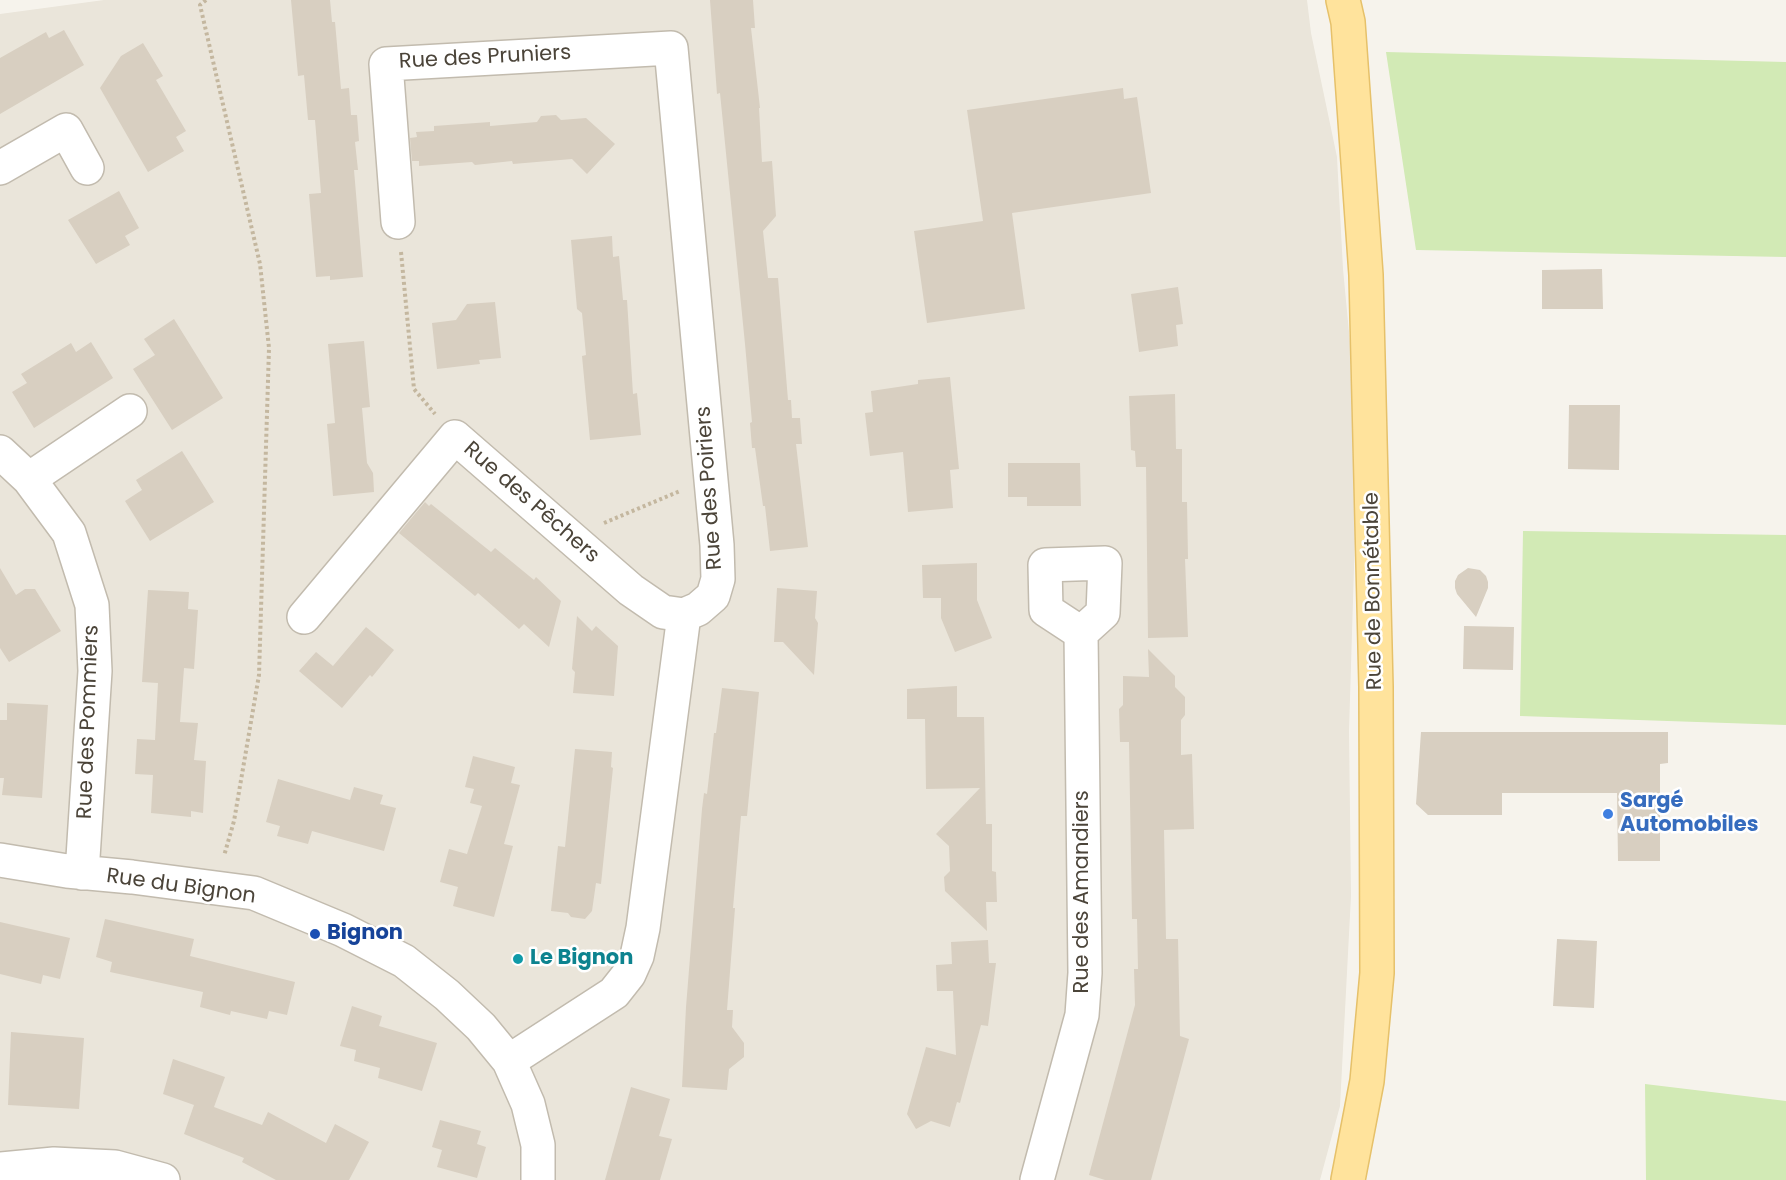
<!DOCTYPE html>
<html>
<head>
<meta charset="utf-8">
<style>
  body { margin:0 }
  canvas { display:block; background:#f6f3ec }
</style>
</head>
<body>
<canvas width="1786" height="1180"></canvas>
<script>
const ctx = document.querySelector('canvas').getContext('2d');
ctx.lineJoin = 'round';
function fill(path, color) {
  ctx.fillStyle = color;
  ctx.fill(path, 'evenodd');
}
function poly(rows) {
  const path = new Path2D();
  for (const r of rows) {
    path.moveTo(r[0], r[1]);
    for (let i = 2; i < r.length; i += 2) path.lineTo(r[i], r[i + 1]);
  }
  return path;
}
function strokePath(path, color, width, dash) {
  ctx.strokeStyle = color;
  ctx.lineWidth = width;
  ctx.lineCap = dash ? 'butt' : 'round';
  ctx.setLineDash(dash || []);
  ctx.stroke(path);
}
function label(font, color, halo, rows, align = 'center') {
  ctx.font = font + ' Poppins,sans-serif';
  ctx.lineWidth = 5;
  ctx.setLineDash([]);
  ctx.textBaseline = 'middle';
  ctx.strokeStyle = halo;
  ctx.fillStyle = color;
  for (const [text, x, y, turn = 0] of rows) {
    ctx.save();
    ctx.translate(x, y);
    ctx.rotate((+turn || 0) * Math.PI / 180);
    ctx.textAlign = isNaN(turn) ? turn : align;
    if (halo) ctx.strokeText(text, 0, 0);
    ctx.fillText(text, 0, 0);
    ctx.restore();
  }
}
fill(poly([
  [104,0,1307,0,1311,33,1337,157,1343,269,1350,343,1355,535,1349,731,1351,896,1340,1106,1320,1180,0,1180,0,14]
]), '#eae5da');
fill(poly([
  [1386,52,1786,62,1786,257,1416,250],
  [1523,531,1786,535,1786,725,1520,716],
  [1645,1084,1786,1101,1786,1180,1646,1180]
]), '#d2eab5');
fill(poly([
  [291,0,330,0,332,22,335,22,341,89,349,88,351,115,357,115,359,141,355,142,358,170,354,170,363,277,330,280,330,276,316,277,309,194,321,193,315,120,308,120,304,75,298,76],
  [710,0,753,0,755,28,751,28,760,108,759,108,762,162,772,161,776,216,763,231,768,278,778,278,788,400,791,400,792,418,800,418,802,444,796,444,808,547,770,551,765,506,763,506,755,448,752,448,750,423,752,422,745,344,720,93,717,94],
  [64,30,84,65,0,114,0,58,46,32,49,38],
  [143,43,163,76,156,80,186,131,176,137,184,151,148,172,100,88,121,56],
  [1123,88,1124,99,1137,97,1151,193,1012,213,1025,309,927,323,914,231,983,221,967,110],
  [556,115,561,120,586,118,615,144,587,174,572,159,513,164,512,161,475,165,472,162,419,166,419,161,412,161,410,138,417,137,416,132,434,131,434,126,490,122,490,126,537,122,541,116],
  [119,191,139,228,125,236,130,245,96,264,68,220],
  [612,236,613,257,619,256,623,300,627,300,633,394,637,393,641,435,590,440,582,356,586,355,582,313,577,309,571,240],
  [1602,269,1603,309,1542,309,1542,270],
  [1178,287,1183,324,1176,325,1178,346,1139,352,1131,294],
  [495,302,501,358,479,360,480,364,437,369,432,323,456,320,467,304],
  [174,319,223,398,172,430,133,369,155,355,144,339],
  [364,341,370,407,362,408,367,463,373,473,374,492,333,496,327,424,335,423,328,344],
  [91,342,113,378,34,428,12,392,27,383,21,374,71,343,76,352],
  [950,377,959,469,950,470,953,508,908,512,903,452,870,456,865,413,873,412,871,391,918,384,918,380],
  [1175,394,1176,449,1182,449,1182,502,1187,502,1188,559,1185,559,1188,637,1148,638,1146,467,1136,467,1135,451,1131,450,1129,396],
  [1569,405,1620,405,1619,470,1568,469],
  [182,451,214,502,150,541,125,501,142,490,136,480],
  [1008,463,1080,463,1081,506,1027,506,1027,497,1008,497],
  [425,502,429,506,431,504,491,552,495,548,534,580,536,577,561,601,549,647,524,624,519,629,478,593,475,596,399,533],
  [977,563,977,600,992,638,955,652,941,618,941,598,923,598,922,565],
  [0,568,16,595,25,589,35,589,61,631,9,662,0,648],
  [1468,568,1480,570,1486,576,1488,582,1488,588,1476,617,1457,594,1455,588,1455,581,1458,575],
  [777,588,817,591,815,618,818,623,814,675,783,642,774,642],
  [148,590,189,592,188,609,198,610,194,669,184,668,180,722,198,723,194,760,206,761,203,813,191,811,191,817,151,813,153,775,135,774,137,739,155,740,158,683,142,682],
  [577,616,592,631,596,626,618,646,614,696,573,693,575,672,572,669],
  [1464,626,1514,627,1513,670,1463,669],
  [366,627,394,650,372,677,370,675,342,708,299,671,316,652,333,666],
  [1148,649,1175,676,1175,687,1185,697,1185,715,1181,720,1181,755,1192,754,1194,829,1164,830,1166,939,1178,939,1180,1036,1189,1039,1151,1180,1105,1180,1089,1175,1135,1005,1134,969,1138,969,1137,919,1132,919,1129,742,1120,742,1119,709,1123,705,1123,676,1149,677],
  [957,686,957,717,984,717,986,824,992,824,992,871,996,872,997,902,986,902,987,931,945,891,944,877,950,871,949,846,936,834,980,788,926,789,925,719,907,719,907,689],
  [722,688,759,692,747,816,741,816,733,908,735,908,727,1010,733,1010,732,1027,744,1043,744,1057,729,1069,727,1090,682,1087,686,1007,702,809,704,793,707,794,714,733,716,733],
  [7,703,48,705,42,798,2,795,4,778,0,778,0,720,7,720],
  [1421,732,1668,732,1668,763,1660,764,1660,861,1618,861,1617,793,1502,793,1502,815,1428,815,1416,804],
  [575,749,612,752,611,767,613,768,601,884,596,883,592,911,585,919,571,917,568,913,551,911,558,846,565,847],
  [473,756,515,767,511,783,520,785,504,844,513,846,494,917,453,906,458,887,440,882,449,849,467,854,482,806,470,803,474,789,465,787],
  [278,779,350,800,354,787,383,795,380,804,396,808,384,851,312,831,308,844,277,836,280,826,266,822],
  [105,919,194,939,190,956,295,982,287,1015,269,1011,267,1019,231,1011,230,1015,200,1007,203,992,110,972,112,962,96,957],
  [0,922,70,938,60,979,43,975,41,984,0,974],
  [1557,939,1597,941,1594,1008,1553,1006],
  [988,940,989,963,996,963,988,1026,981,1025,960,1103,957,1102,950,1127,931,1121,916,1129,907,1114,926,1047,956,1055,953,991,937,991,936,965,952,964,951,942],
  [352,1006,382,1016,379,1026,437,1043,422,1091,378,1078,380,1068,354,1061,356,1050,340,1046],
  [11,1032,84,1038,79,1109,8,1105],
  [173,1059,225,1077,214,1107,262,1125,268,1112,326,1143,335,1124,369,1142,349,1180,276,1180,242,1162,244,1158,184,1134,194,1105,163,1094],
  [631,1087,670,1099,659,1136,672,1139,660,1180,605,1180],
  [440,1120,481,1131,477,1144,486,1147,477,1178,437,1167,442,1150,432,1147]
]), '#d8cfc1');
const minor = poly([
  [0,168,66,130,87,168],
  [398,222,386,64,671,48,717,545,718,579,713,596,698,609,684,615,643,928,637,956,629,974,614,993,509,1061],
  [0,452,29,479,69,533,92,605,95,671,82,873],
  [29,479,130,411],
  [304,617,455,437,631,590,663,612,684,615],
  [0,860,67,871,132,877,254,893,343,930,404,961,447,995,481,1027,509,1061,528,1104,538,1145,538,1180],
  [0,1169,54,1164,115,1167,163,1180],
  [1037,1180,1082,1015,1085,973,1081,633,1103,613,1105,563,1045,565,1046,610,1081,633]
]);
const major = poly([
  [1343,0,1348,22,1366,275,1376,687,1377,973,1367,1081,1348,1180]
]);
strokePath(minor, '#c2bbae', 36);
strokePath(major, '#e6c16a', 36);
strokePath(poly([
  [206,0,200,5,260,264,269,348,259,675,234,821,224,856],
  [401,252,414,389,435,414],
  [604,523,680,491]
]), '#c4b79f', 4, [3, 3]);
strokePath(minor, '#fff', 33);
strokePath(major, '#ffe39c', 33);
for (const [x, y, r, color] of [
  [1608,814,6,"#3f7fe0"],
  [315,934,6,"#1a4fb4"],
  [518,959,6,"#0f9aa8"]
]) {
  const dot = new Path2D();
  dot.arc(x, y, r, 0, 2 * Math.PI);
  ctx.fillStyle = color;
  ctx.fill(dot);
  strokePath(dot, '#fff', 2);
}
label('21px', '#4b4439', '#fff', [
  ["Rue des Pruniers",485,58,-3],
  ["Rue des Poiriers",710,488,-94],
  ["Rue des Pêchers",531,503,41],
  ["Rue de Bonnétable",1374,591,-91],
  ["Rue des Pommiers",89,722,-88],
  ["Rue du Bignon",181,887,8],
  ["Rue des Amandiers",1083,892,-90]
]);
label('bold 21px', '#366cbe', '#fff', [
  ["Sargé",1620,802],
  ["Automobiles",1620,826]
], 'left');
label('bold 21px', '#164399', '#fff', [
  ["Bignon",327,934]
], 'left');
label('bold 21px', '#0d838f', '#fff', [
  ["Le Bignon",530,959]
], 'left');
</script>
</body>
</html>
